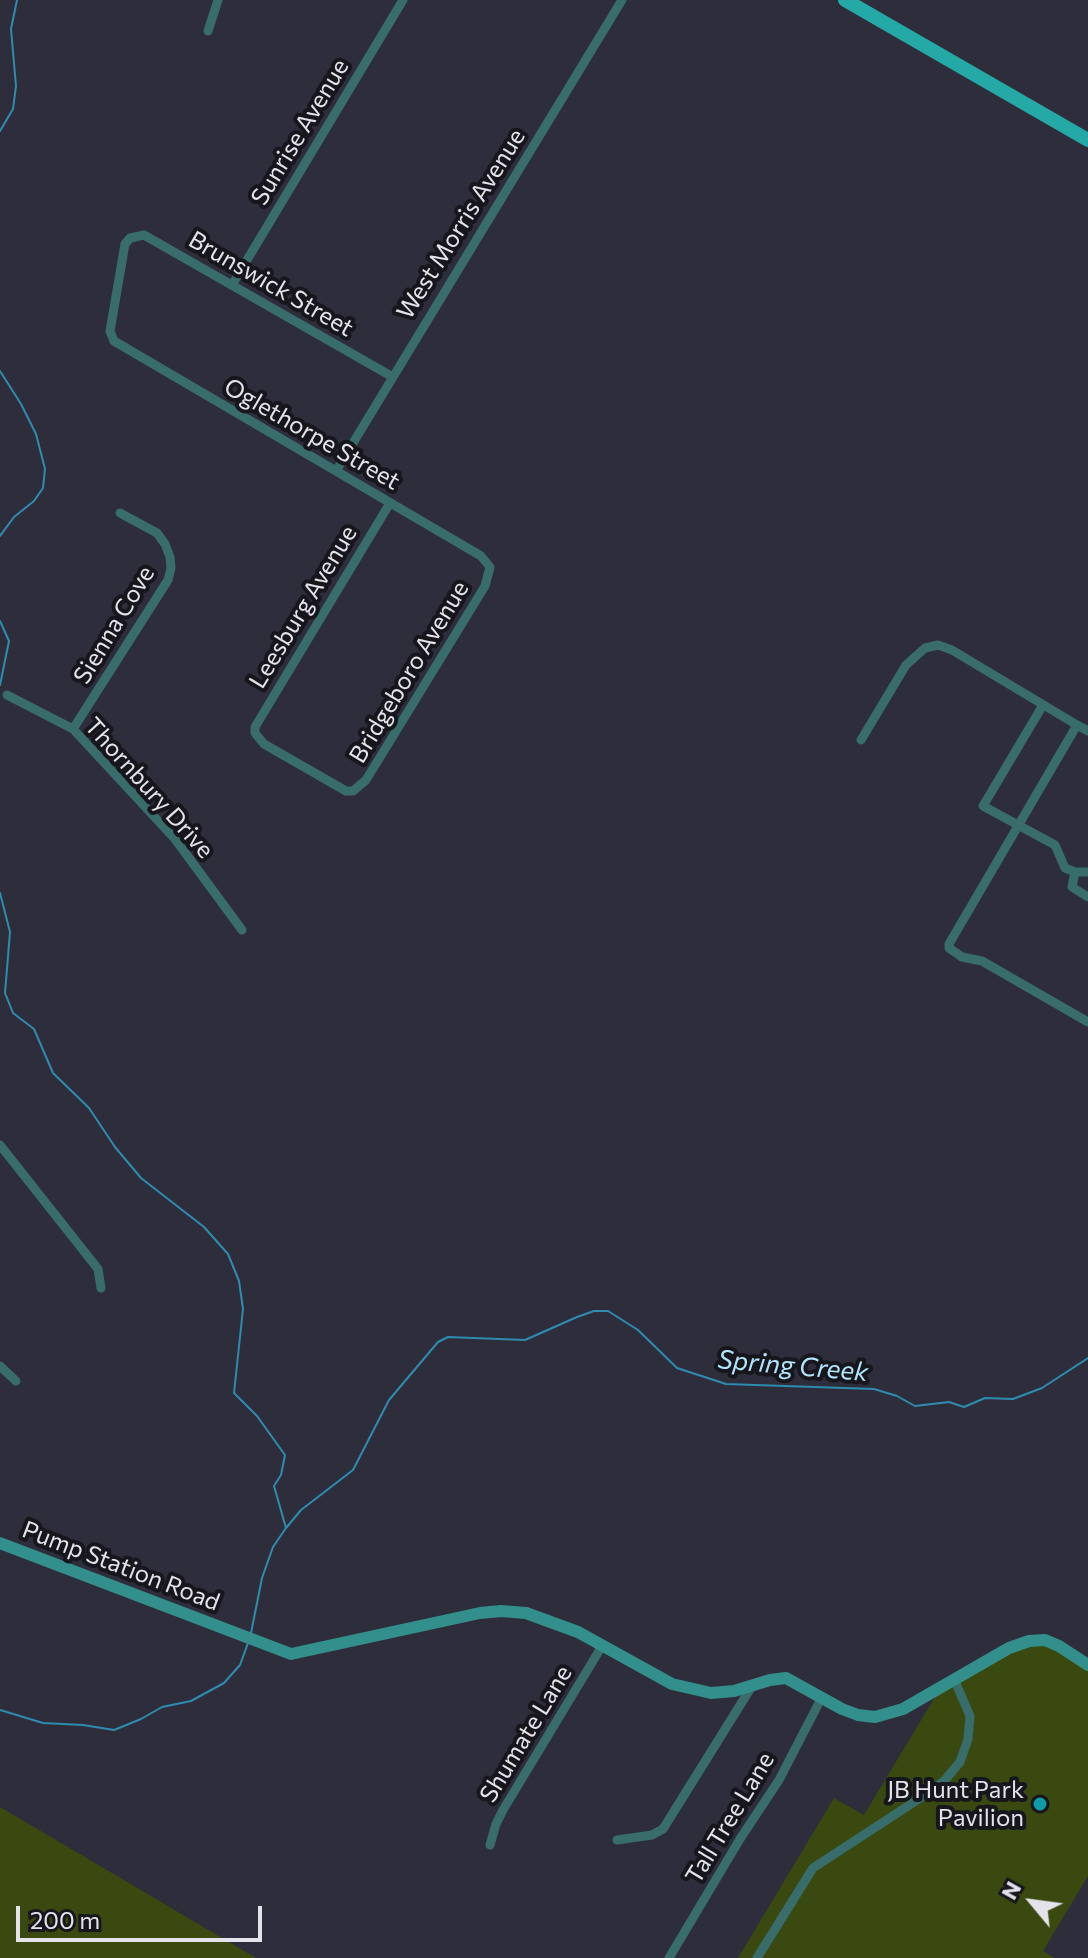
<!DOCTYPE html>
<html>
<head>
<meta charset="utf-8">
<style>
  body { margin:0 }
  #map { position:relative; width:1088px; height:1958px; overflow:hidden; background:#2e2d3b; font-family:Commissioner,sans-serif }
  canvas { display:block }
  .north { position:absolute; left:992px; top:1862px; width:80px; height:80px; -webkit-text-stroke:6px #16161c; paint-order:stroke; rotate:299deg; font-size:22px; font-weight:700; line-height:32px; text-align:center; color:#e4e3ec }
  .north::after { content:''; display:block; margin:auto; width:28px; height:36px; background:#e4e3ec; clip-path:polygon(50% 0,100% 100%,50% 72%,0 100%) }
  .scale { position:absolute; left:16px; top:1906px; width:246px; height:36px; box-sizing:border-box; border:4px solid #e4e3ec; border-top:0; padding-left:10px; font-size:24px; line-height:28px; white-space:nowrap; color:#e4e3ec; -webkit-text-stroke:6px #16161c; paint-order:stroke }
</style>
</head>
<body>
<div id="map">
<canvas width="1088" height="1958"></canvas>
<div class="north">N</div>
<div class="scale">200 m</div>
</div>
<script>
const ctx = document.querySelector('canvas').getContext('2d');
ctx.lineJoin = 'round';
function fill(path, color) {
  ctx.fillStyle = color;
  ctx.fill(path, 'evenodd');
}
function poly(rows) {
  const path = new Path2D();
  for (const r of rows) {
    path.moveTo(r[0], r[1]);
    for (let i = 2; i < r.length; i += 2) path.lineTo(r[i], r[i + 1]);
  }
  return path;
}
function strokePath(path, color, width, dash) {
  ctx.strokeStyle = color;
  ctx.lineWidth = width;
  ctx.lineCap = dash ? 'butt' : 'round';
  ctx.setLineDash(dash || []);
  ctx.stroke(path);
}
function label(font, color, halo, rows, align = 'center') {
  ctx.font = font + ' Commissioner,sans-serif';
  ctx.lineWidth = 8;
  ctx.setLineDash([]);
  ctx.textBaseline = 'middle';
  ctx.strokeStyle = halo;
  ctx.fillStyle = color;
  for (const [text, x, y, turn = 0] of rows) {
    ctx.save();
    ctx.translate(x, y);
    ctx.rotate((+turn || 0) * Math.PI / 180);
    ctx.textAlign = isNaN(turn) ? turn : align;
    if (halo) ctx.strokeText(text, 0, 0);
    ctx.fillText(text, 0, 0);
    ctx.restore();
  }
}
fill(poly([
  [1045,1640,1088,1665,1088,1876,1043,1951,1055,1958,738,1958,834,1798,864,1815,941,1687,1009,1648],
  [0,1807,256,1958,0,1958]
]), '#3a490f');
strokePath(poly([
  [0,131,13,109,16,86,11,29,17,0],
  [0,371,21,404,36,434,45,469,43,488,34,501,14,517,0,536],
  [0,621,9,641,0,685],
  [0,893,10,932,5,993,13,1013,34,1029,53,1073,89,1108,115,1147,141,1178,204,1227,228,1254,239,1281,243,1309,234,1393,257,1416,285,1455,281,1475,274,1486,286,1528],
  [251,1633,262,1578,273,1547,286,1528,301,1510,353,1470,389,1400,438,1342,448,1337,525,1340,577,1317,594,1311,608,1311,638,1330,677,1368,726,1384,874,1389,897,1396,915,1406,949,1402,964,1407,985,1398,1013,1399,1042,1388,1088,1358],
  [0,1710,43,1723,83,1725,114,1730,141,1719,162,1707,191,1701,224,1683,240,1665,248,1643]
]), '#2e8cb0', 2);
strokePath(poly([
  [208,31,218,0],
  [232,285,403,0],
  [336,471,622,0],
  [390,503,255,727,255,733,264,744,346,791,353,791,366,780,485,586,490,567,481,556,336,471,114,341,110,331,125,244,130,238,144,235,391,376],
  [7,695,73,729,175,839,242,930],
  [1043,705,983,806,1055,845,1065,868,1075,872,1088,872],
  [73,729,168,580,171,568,170,557,165,544,157,533,120,513],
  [1088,731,1077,725,949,944,949,948,962,957,982,961,1088,1022],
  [861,740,906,665,925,648,938,645,952,650,1077,725],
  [1075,872,1072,887,1088,897],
  [0,1145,98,1269,101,1288],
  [0,1366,16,1381],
  [617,1840,652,1835,663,1829,752,1686],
  [490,1845,496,1824,503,1810,602,1646],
  [669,1958,740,1839,779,1780,822,1697],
  [757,1958,813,1868,931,1791,945,1780,960,1762,968,1739,970,1716,954,1679]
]), '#386d6b', 9);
strokePath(poly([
  [0,1543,291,1654,480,1613,501,1611,526,1613,578,1632,672,1684,711,1693,734,1691,770,1680,786,1678,842,1709,858,1715,875,1717,903,1709,1009,1648,1029,1641,1045,1640,1059,1646,1088,1665]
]), '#328f8c', 12);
strokePath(poly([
  [845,0,1088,140]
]), '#25a9a6', 14);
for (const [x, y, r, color] of [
  [1040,1804,8,"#0f9aa8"]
]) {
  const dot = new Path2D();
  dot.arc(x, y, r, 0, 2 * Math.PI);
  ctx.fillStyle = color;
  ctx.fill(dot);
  strokePath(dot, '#16161c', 3);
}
label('24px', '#e4e3ec', '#16161c', [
  ["Sunrise Avenue",300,132,-59],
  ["West Morris Avenue",461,224,-58],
  ["Brunswick Street",271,284,30],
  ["Oglethorpe Street",312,434,30],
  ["Leesburg Avenue",303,607,-59],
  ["Sienna Cove",114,625,-59],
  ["Bridgeboro Avenue",409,672,-59],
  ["Thornbury Drive",149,788,48],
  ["Pump Station Road",121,1566,21],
  ["Shumate Lane",526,1734,-59],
  ["Tall Tree Lane",730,1818,-59]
]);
label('24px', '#e4e3ec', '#16161c', [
  ["JB Hunt Park",1024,1790],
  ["Pavilion",1024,1818]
], 'right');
label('italic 26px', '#b1e5fd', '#16161c', [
  ["Spring Creek",793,1366,5]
]);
</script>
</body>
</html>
